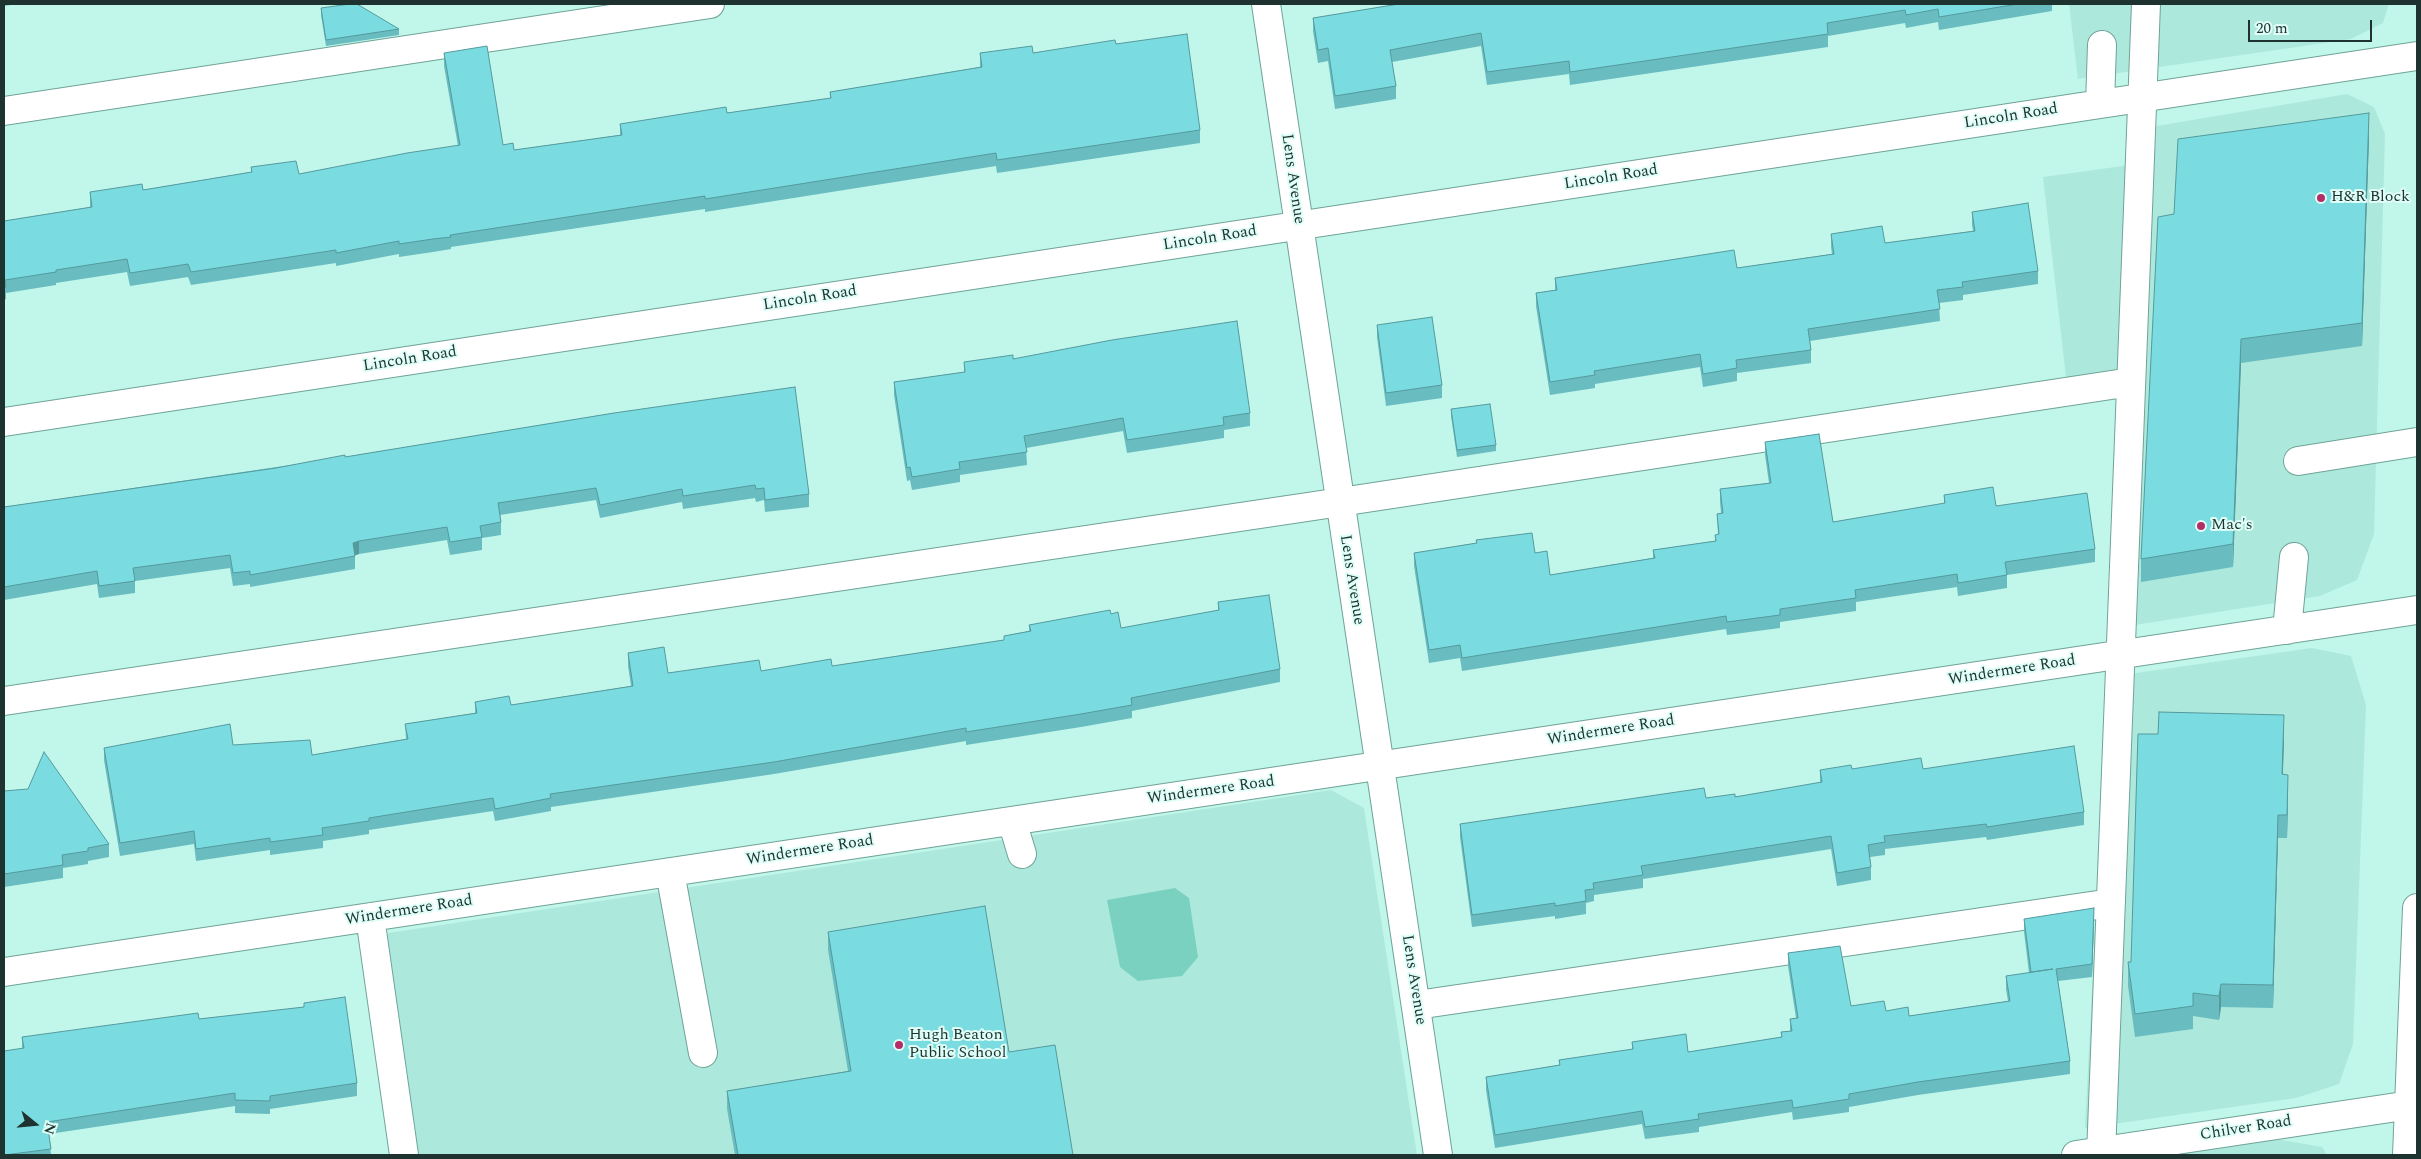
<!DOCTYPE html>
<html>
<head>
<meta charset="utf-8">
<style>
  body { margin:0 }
  #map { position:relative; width:2421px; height:1159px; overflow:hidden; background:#c1f6ea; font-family:Spectral,serif }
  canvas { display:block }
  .frame { position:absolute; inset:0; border:5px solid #1e332f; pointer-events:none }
  .north { position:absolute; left:10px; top:1099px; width:50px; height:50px; -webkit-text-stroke:4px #dffef7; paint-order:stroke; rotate:107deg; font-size:14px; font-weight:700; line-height:20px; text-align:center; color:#1e332f }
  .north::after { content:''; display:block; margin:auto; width:18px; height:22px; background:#1e332f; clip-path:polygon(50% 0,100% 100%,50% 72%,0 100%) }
  .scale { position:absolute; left:2248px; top:20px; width:124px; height:22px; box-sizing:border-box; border:2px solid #1e332f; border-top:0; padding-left:6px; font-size:15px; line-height:18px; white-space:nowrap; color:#1e332f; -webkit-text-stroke:4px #dffef7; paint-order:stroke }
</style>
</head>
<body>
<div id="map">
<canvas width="2421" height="1159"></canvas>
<div class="frame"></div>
<div class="north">N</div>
<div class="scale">20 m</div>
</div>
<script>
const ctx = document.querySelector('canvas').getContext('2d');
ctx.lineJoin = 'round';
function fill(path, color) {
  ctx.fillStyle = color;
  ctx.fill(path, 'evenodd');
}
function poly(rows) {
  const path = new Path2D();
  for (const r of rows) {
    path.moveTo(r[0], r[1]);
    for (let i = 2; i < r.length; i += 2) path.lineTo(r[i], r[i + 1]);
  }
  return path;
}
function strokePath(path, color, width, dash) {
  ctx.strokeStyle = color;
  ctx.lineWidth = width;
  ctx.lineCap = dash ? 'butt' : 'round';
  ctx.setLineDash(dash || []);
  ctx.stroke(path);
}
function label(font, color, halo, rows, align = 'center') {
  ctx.font = font + ' Spectral,serif';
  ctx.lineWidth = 4;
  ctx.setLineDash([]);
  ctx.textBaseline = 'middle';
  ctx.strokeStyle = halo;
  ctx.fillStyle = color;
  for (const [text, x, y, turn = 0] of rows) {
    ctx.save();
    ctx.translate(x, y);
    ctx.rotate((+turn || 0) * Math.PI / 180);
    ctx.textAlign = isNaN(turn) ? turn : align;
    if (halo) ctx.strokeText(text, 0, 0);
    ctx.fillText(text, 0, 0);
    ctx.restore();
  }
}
fill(poly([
  [2069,4,2389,4,2383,23,2351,39,2078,79],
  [2347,94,2374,107,2385,134,2374,534,2357,580,2320,596,2109,629,2119,399,2069,403,2043,177,2130,165,2127,131],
  [2312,648,2351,656,2366,705,2353,1044,2339,1084,2296,1098,2085,1128,2108,677],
  [1331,790,1364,808,1417,1155,414,1155,382,934],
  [2276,1139,2322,1147,2327,1155,2176,1155]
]), '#ace9dc');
fill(poly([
  [1175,888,1189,898,1198,957,1182,976,1138,981,1120,967,1107,900]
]), '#7bd1c0');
const minor = poly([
  [1266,4,1438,1155],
  [2100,104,2102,45],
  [4,111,710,4],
  [4,422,2417,56],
  [2298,461,2417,442],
  [2287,630,2294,557],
  [4,701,1314,506,2131,382],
  [1012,821,1022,854],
  [670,872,703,1053],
  [370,917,404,1155],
  [4,972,2417,610],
  [1417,1005,2111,903],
  [2076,1155,2417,1104],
  [2101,1155,2146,4]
]);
const major = poly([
  [2407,1155,2417,908]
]);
strokePath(minor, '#70a398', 30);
strokePath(major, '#70a398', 30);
strokePath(minor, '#fff', 28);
strokePath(major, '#fff', 28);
fill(poly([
  [4,4,18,4,4,6],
  [1399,4,2052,4,2052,11,1939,30,1938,22,1906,28,1905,23,1828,36,1828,47,1570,85,1569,74,1487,85,1481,46,1392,62,1396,86,1396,99,1335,109,1328,61,1318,63,1313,31,1313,18],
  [321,8,399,29,399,35,326,46,321,15],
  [1116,44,1200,130,1200,143,997,173,996,166,705,212,705,209,451,247,451,249,433,252,399,257,399,254,336,266,336,263,191,285,188,277,130,286,127,272,56,283,56,285,6,293,6,299,4,300,4,221,90,207,90,192,143,190,251,172,251,167,299,174,458,146,444,66,444,53,503,145,514,150,620,135,620,124,727,113,830,98,830,92,980,67,980,53,1033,53],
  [2369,137,2362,346,2241,363,2233,567,2141,582,2141,559,2174,214],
  [1972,212,2038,271,2038,284,1963,295,1963,300,1939,303,1940,321,1810,341,1811,350,1811,363,1737,373,1737,381,1703,387,1700,367,1595,384,1595,388,1550,395,1536,306,1536,293,1555,290,1555,278,1737,268,1832,254,1831,247,1831,234,1885,243,1973,231,1972,225],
  [1377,325,1442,385,1442,398,1386,406,1377,337],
  [1013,359,1250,413,1250,426,1224,430,1224,438,1127,453,1123,431,1026,448,1027,465,960,475,960,482,912,490,910,480,907,481,894,395,894,382,964,372,964,362],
  [1451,409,1496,445,1496,451,1457,457,1451,416],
  [614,413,809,494,809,507,765,512,764,500,756,502,755,498,683,509,682,502,600,518,596,500,500,515,501,522,501,535,482,538,482,550,450,555,447,540,359,554,355,555,355,569,250,587,250,584,233,586,230,568,135,581,135,593,99,598,97,584,4,600,4,507,345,457],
  [1765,442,1833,522,1944,504,1944,495,1996,506,2095,549,2095,562,2007,575,2007,588,1958,596,1957,587,1856,602,1856,611,1780,622,1780,628,1727,635,1726,629,1462,671,1460,658,1429,663,1414,566,1414,553,1476,543,1476,540,1535,553,1550,575,1653,558,1653,550,1715,541,1715,535,1718,535,1717,514,1721,513,1720,502,1720,489,1769,483,1765,455],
  [1218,602,1280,669,1280,682,1132,711,1132,718,1081,727,966,745,966,741,774,774,551,807,551,811,495,821,493,811,369,830,369,834,323,841,323,848,270,855,270,850,196,861,194,844,120,856,104,760,104,748,233,745,312,755,406,739,405,724,475,713,475,702,511,705,631,686,628,666,628,653,668,673,761,671,832,666,1004,640,1004,636,1029,631,1029,625,1111,614,1121,628,1218,611],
  [2284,738,2283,774,2288,798,2287,838,2278,838,2273,1008,2221,1007,2219,1020,2193,1016,2193,1029,2135,1037,2128,986,2128,962,2131,962],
  [1852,769,1923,769,2084,812,2084,825,1987,840,1986,837,1885,849,1885,855,1870,857,1871,867,1871,880,1837,886,1831,849,1643,879,1643,888,1594,895,1594,901,1586,903,1586,914,1555,919,1555,916,1472,927,1460,837,1460,824,1706,798,1735,797,1820,783,1820,770],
  [4,791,109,844,109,857,88,861,88,864,63,868,63,878,4,887],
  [2024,919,2094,921,2092,977,2058,981,2070,1061,2070,1074,1918,1095,1849,1107,1849,1112,1793,1120,1792,1112,1699,1127,1699,1132,1645,1139,1642,1124,1495,1148,1486,1090,1486,1077,1559,1065,1559,1060,1632,1050,1632,1042,1688,1052,1781,1037,1781,1032,1790,1031,1790,1019,1796,1018,1788,966,1788,953,1851,1006,1909,1016,2008,1001,2006,989,2006,976,2029,973,2024,932],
  [828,932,1009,1052,1073,1155,735,1155,727,1109,727,1091,848,1071,828,950],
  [304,1003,357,1083,357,1096,270,1109,270,1114,235,1113,235,1106,49,1134,51,1155,4,1155,22,1048,22,1037,199,1019,304,1007]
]), '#69bdc1');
fill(poly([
  [2369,113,2369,137,2362,346,2362,323],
  [2241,339,2241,363,2233,567,2233,544],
  [359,541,359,554,353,556,353,543],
  [2284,715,2284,738,2282,797,2282,774],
  [2288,775,2288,798,2287,838,2287,815],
  [2278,815,2278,838,2273,1008,2273,985],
  [2094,908,2094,921,2092,977,2092,964],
  [2221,984,2221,1007,2219,1020,2219,996]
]), '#559a9d');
const building = poly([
  [350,4,357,4,399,29,326,40,321,8,350,4],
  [1399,4,2018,4,1939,17,1938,9,1906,15,1905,10,1827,23,1828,34,1570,72,1569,61,1487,72,1481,33,1390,50,1396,86,1335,96,1328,48,1318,50,1313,18,1399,4],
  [1187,34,1200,130,997,160,996,153,705,199,705,196,450,235,451,237,433,239,399,244,399,241,336,253,336,250,191,272,188,264,130,273,127,259,56,270,56,272,5,280,6,287,4,287,4,221,92,207,90,192,142,184,143,190,252,172,251,167,296,161,299,174,407,153,460,145,444,53,487,46,503,145,513,143,514,150,622,135,620,124,726,107,727,113,831,98,830,92,982,67,980,53,1032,46,1033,53,1115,40,1116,44,1187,34],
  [2369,113,2362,323,2241,339,2233,544,2141,559,2158,217,2174,214,2178,139,2369,113],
  [2028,203,2038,271,1962,282,1963,287,1937,290,1940,309,1808,329,1811,350,1736,360,1737,368,1703,374,1700,354,1594,371,1595,375,1550,382,1536,293,1557,290,1555,278,1734,250,1737,268,1834,254,1831,234,1882,226,1885,243,1975,231,1972,212,2028,203],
  [1432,317,1442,385,1386,393,1377,325,1432,317],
  [1237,321,1250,413,1223,417,1224,425,1127,440,1123,418,1024,436,1027,452,959,462,960,469,912,477,910,467,907,468,894,382,965,372,964,362,1013,355,1013,359,1112,340,1237,321],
  [795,387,809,494,765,500,764,488,756,489,755,485,683,496,682,489,600,505,596,488,498,503,501,522,480,526,482,537,450,542,447,527,359,541,353,543,355,556,250,575,250,571,233,573,230,555,133,568,135,581,99,586,97,571,4,587,4,507,276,468,345,455,345,457,614,413,795,387],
  [1490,404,1496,445,1457,450,1451,409,1490,404],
  [1819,434,1833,522,1945,503,1944,495,1993,487,1996,506,2087,493,2095,549,2005,562,2007,575,1958,583,1957,574,1855,590,1856,598,1780,609,1780,615,1727,622,1726,616,1462,658,1460,645,1429,650,1414,553,1477,543,1476,540,1532,533,1535,553,1547,551,1550,575,1655,558,1653,550,1716,541,1715,535,1719,534,1717,514,1723,513,1720,489,1771,483,1765,442,1819,434],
  [1269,595,1280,669,1131,698,1132,705,1081,714,966,732,966,728,774,762,550,794,551,798,495,809,493,798,369,818,369,821,322,828,323,835,270,842,270,838,196,849,194,831,120,843,104,748,230,724,233,745,310,740,312,755,408,739,405,724,477,713,475,702,509,696,511,705,633,686,628,653,664,647,668,673,759,660,761,671,831,659,832,666,1004,640,1004,636,1031,631,1029,625,1110,610,1111,614,1118,612,1121,628,1219,610,1218,602,1269,595],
  [2159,712,2284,715,2282,774,2288,775,2287,815,2278,815,2273,985,2221,984,2219,996,2193,993,2193,1006,2135,1014,2128,962,2131,962,2138,734,2158,734,2159,712],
  [2074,746,2084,812,1987,827,1986,824,1884,836,1885,842,1868,845,1871,867,1837,873,1831,836,1641,866,1643,875,1593,883,1594,889,1585,890,1586,901,1555,906,1555,903,1472,915,1460,824,1704,788,1706,798,1735,794,1735,797,1822,782,1820,770,1851,765,1852,769,1921,758,1923,769,2074,746],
  [44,752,109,844,88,848,88,851,62,855,63,865,4,874,4,791,28,789,44,752],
  [985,906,1009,1052,1055,1045,1073,1155,738,1155,727,1091,851,1071,828,932,985,906],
  [2094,908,2092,964,2056,969,2070,1061,1918,1082,1849,1094,1849,1099,1793,1108,1792,1100,1698,1114,1699,1119,1645,1127,1642,1111,1495,1135,1486,1077,1560,1065,1559,1060,1633,1049,1632,1042,1686,1034,1688,1052,1782,1037,1781,1032,1792,1031,1790,1019,1798,1018,1788,953,1840,946,1851,1006,1884,1001,1886,1011,1908,1007,1909,1016,2010,1001,2006,976,2053,969,2031,972,2024,919,2094,908],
  [345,997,357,1083,270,1096,270,1101,235,1100,235,1093,47,1122,51,1149,4,1155,4,1051,24,1048,22,1037,198,1013,199,1019,304,1007,304,1003,345,997]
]);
fill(building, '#7adce0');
strokePath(building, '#559a9d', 1);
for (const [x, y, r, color] of [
  [2321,198,5,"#b62c67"],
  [2201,526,5,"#b62c67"],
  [899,1045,5,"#b62c67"]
]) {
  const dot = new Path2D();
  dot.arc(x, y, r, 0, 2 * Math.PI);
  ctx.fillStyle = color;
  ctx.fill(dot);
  strokePath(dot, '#dffef7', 2);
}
label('16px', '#1e332f', '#dffef7', [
  ["Lincoln Road",2011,117,-9],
  ["Lincoln Road",1611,178,-9],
  ["Lens Avenue",1292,179,82],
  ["Lincoln Road",1210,239,-9],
  ["Lincoln Road",810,299,-9],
  ["Lincoln Road",410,360,-9],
  ["Lens Avenue",1351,580,81],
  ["Windermere Road",2012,671,-9],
  ["Windermere Road",1611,731,-9],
  ["Windermere Road",1211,791,-8],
  ["Windermere Road",810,851,-9],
  ["Windermere Road",409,911,-9],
  ["Lens Avenue",1413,980,81],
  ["Chilver Road",2246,1129,-9]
]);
label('16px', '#1e332f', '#dffef7', [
  ["H&R Block",2331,198],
  ["Mac's",2211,526],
  ["Hugh Beaton",909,1036],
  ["Public School",909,1054]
], 'left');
</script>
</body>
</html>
